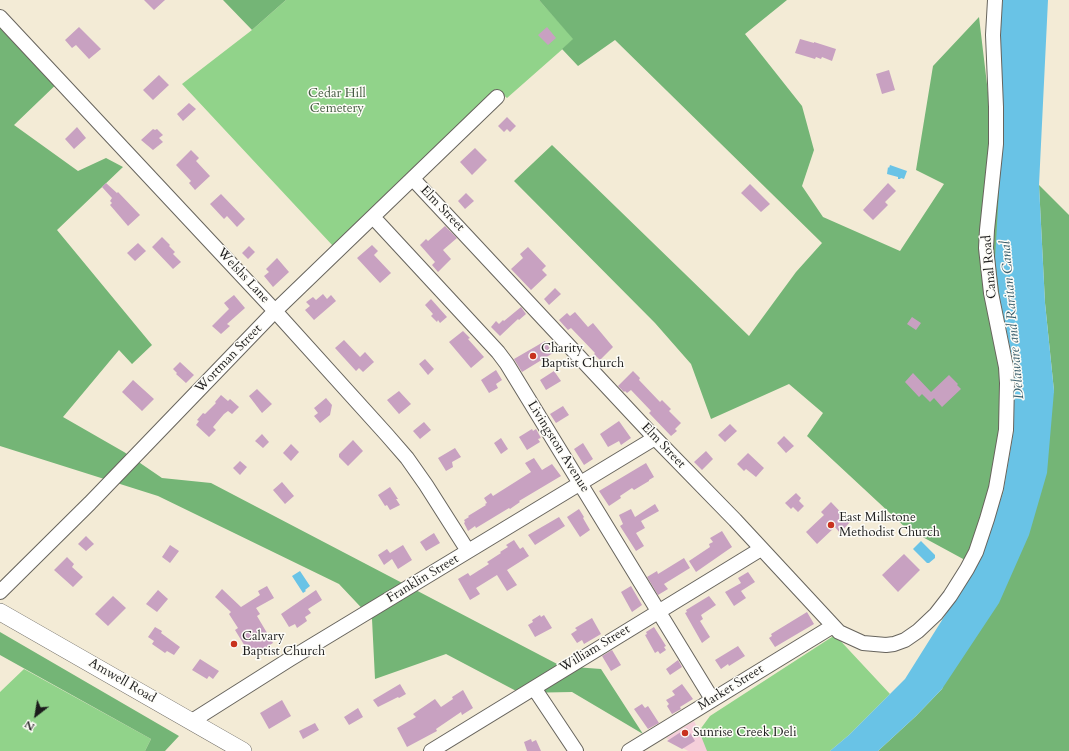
<!DOCTYPE html>
<html>
<head>
<meta charset="utf-8">
<style>
  body { margin:0 }
  #map { position:relative; width:1069px; height:751px; overflow:hidden; background:#f3ebd6; font-family:Cardo,serif }
  canvas { display:block }
  .north { position:absolute; left:16px; top:695px; width:40px; height:40px; -webkit-text-stroke:3px #fdfcf7; paint-order:stroke; rotate:211deg; font-size:11px; font-weight:700; line-height:16px; text-align:center; color:#1c1c1c }
  .north::after { content:''; display:block; margin:auto; width:14px; height:18px; background:#1c1c1c; clip-path:polygon(50% 0,100% 100%,50% 72%,0 100%) }
</style>
</head>
<body>
<div id="map">
<canvas width="1069" height="751"></canvas>
<div class="north">N</div>
</div>
<script>
const ctx = document.querySelector('canvas').getContext('2d');
ctx.lineJoin = 'round';
function fill(path, color) {
  ctx.fillStyle = color;
  ctx.fill(path, 'evenodd');
}
function poly(rows) {
  const path = new Path2D();
  for (const r of rows) {
    path.moveTo(r[0], r[1]);
    for (let i = 2; i < r.length; i += 2) path.lineTo(r[i], r[i + 1]);
  }
  return path;
}
function strokePath(path, color, width, dash) {
  ctx.strokeStyle = color;
  ctx.lineWidth = width;
  ctx.lineCap = dash ? 'butt' : 'round';
  ctx.setLineDash(dash || []);
  ctx.stroke(path);
}
function label(font, color, halo, rows, align = 'center') {
  ctx.font = font + ' Cardo,serif';
  ctx.lineWidth = 3;
  ctx.setLineDash([]);
  ctx.textBaseline = 'middle';
  ctx.strokeStyle = halo;
  ctx.fillStyle = color;
  for (const [text, x, y, turn = 0] of rows) {
    ctx.save();
    ctx.translate(x, y);
    ctx.rotate((+turn || 0) * Math.PI / 180);
    ctx.textAlign = isNaN(turn) ? turn : align;
    if (halo) ctx.strokeText(text, 0, 0);
    ctx.fillText(text, 0, 0);
    ctx.restore();
  }
}
fill(poly([
  [694,721,709,751,688,751,666,738]
]), '#f5cfda');
fill(poly([
  [286,0,539,0,574,39,507,98,496,89,333,246,182,84,252,30],
  [835,635,890,694,849,735,830,751,707,751,699,731,710,716],
  [24,669,151,739,145,751,0,751,0,692]
]), '#91d38a');
fill(poly([
  [223,0,286,0,252,30],
  [539,0,787,0,745,34,802,106,814,150,802,186,823,217,900,251,944,184,916,170,933,66,979,17,991,118,1002,138,1000,300,1014,367,1014,429,1003,493,976,566,906,528,807,436,823,413,789,384,711,419,691,364,655,323,514,181,552,145,749,336,796,272,822,243,615,40,578,66,562,49,573,39],
  [0,10,65,76,14,125,78,171,106,158,123,167,57,230,152,345,132,364,119,350,63,417,124,452,162,478,211,483,561,666,601,669,643,734,572,692,520,693,446,654,375,679,372,619,339,584,158,496,0,446],
  [1039,185,1069,215,1069,751,878,751,916,716,942,689,1054,391,1045,303],
  [0,632,179,736,165,751,145,751,151,739,0,655]
]), '#74b576');
fill(poly([
  [1003,0,1048,0,1039,185,1045,303,1054,391,1047,473,1029,535,999,603,942,689,916,716,878,751,830,751,849,735,905,679,976,566,1003,493,1014,429,1014,367,1000,300,995,259,1002,138,1000,15],
  [890,165,907,171,904,179,901,178,900,179,898,179,898,177,887,174,888,167,889,168],
  [921,541,935,555,935,558,929,563,927,563,913,549],
  [300,571,310,586,305,590,306,591,303,593,292,576]
]), '#69c3e6');
fill(poly([
  [144,0,165,0,154,10],
  [79,27,101,49,89,59,76,45,72,48,65,40],
  [547,27,556,38,548,45,538,35],
  [800,39,814,43,814,42,836,49,832,61,822,57,821,59,816,57,815,59,795,53],
  [889,70,895,90,882,94,876,74],
  [159,75,169,85,153,100,143,90],
  [189,103,196,109,183,121,177,114],
  [507,117,516,126,510,132,507,129,504,132,498,126],
  [77,127,86,138,74,149,65,139],
  [153,129,155,130,157,129,163,135,159,138,163,142,153,150,141,140],
  [475,148,487,160,472,175,460,162],
  [191,150,199,158,196,161,210,176,195,190,189,183,191,181,176,165],
  [106,183,117,193,118,192,140,215,128,226,110,205,112,203,110,201,112,198,102,187],
  [888,183,896,191,885,202,888,205,873,220,863,210],
  [750,184,770,204,761,212,741,193],
  [466,193,474,201,465,209,458,201],
  [221,194,245,219,237,227,227,216,224,219,210,204],
  [445,226,457,238,443,250,451,259,438,272,432,265,435,262,420,245,426,239,428,241],
  [162,237,170,245,169,246,175,252,173,254,181,262,173,269,152,247],
  [138,243,146,251,135,261,127,253],
  [372,245,378,251,374,255,391,273,380,283,357,258],
  [249,246,255,252,248,259,242,253],
  [528,247,546,266,542,270,547,275,531,290,511,269,523,258,520,254],
  [277,258,289,272,273,287,264,276,269,272,266,269],
  [555,288,561,294,549,305,544,299],
  [323,294,327,299,331,295,336,301,314,320,305,310,310,306,306,302,313,297,316,300],
  [234,295,245,308,227,324,230,326,221,334,212,326,229,309,224,303],
  [431,299,447,317,440,323,438,320,437,322,431,316,433,314,425,305],
  [521,307,526,314,519,320,518,319,500,336,491,327,496,321,499,324,503,320,504,321],
  [575,312,588,327,593,323,613,347,600,360,594,354,595,353,571,328,568,330,559,320,567,313,570,316],
  [912,317,921,323,916,330,907,324],
  [463,331,470,338,468,339,484,357,471,368,449,342],
  [344,340,360,357,365,352,374,362,363,372,359,368,356,371,335,348],
  [545,341,553,353,522,372,514,359],
  [425,359,434,369,428,375,419,364],
  [180,362,194,375,186,383,176,374,177,373,173,369],
  [496,370,502,380,496,384,498,388,489,393,481,380],
  [554,371,561,381,546,390,540,380],
  [633,371,640,378,639,380,660,402,662,400,671,409,669,411,681,423,675,429,677,431,671,436,649,413,651,411,631,390,627,393,625,391,624,392,618,386],
  [913,373,931,392,949,375,958,384,957,385,961,389,942,407,934,398,930,402,922,394,919,397,905,382],
  [133,380,154,399,142,411,122,392],
  [257,389,272,404,262,413,249,396],
  [399,391,411,404,399,414,387,400],
  [221,395,228,401,230,399,239,407,232,414,228,411,224,414,213,427,216,430,209,437,196,425,199,421,197,420,203,413,205,414,216,403,215,402],
  [326,398,332,405,330,415,320,423,314,416,318,413,314,408],
  [563,406,569,415,556,423,550,414],
  [619,421,631,438,621,445,619,441,608,447,600,434],
  [424,422,431,430,420,439,413,431],
  [730,424,737,431,725,442,718,435],
  [532,429,533,431,536,429,541,438,538,439,540,442,527,450,519,437],
  [262,434,269,442,263,448,255,441],
  [784,436,794,446,786,453,777,443],
  [501,438,508,449,501,454,494,443],
  [353,440,363,451,348,466,339,457,339,454],
  [583,443,593,459,584,465,574,449],
  [291,444,299,452,291,461,283,453],
  [455,448,461,457,452,462,453,467,446,471,438,458],
  [706,451,713,459,702,470,694,462],
  [748,453,764,468,756,477,746,469,744,471,737,464],
  [534,458,542,470,552,464,561,476,519,501,520,502,510,509,509,508,476,528,475,526,468,531,464,523,465,522,464,520,469,517,468,516,486,505,485,504,487,503,484,498,491,493,493,496,531,472,525,463],
  [240,461,247,467,240,475,233,468],
  [646,463,654,477,649,480,649,481,634,490,632,488,620,496,621,498,609,506,599,491],
  [282,482,294,496,285,504,273,490],
  [390,487,398,499,396,499,400,505,390,510,387,505,385,506,378,495],
  [796,493,801,498,799,501,804,506,798,512,793,507,791,509,785,503],
  [831,502,850,522,840,533,835,527,817,544,806,532,824,515,821,512],
  [655,504,659,511,641,521,645,528,636,533,644,546,636,551,620,526,623,524,619,515,631,509,635,517],
  [579,509,584,517,583,518,590,530,580,537,567,517],
  [559,517,565,526,535,545,528,535],
  [722,531,732,547,696,572,689,561,710,547,709,544,713,542,710,538],
  [434,533,440,543,426,551,420,542],
  [86,536,94,544,86,551,78,544],
  [514,540,520,549,523,547,529,556,507,570,517,585,507,591,497,575,476,588,480,594,470,600,458,579,468,573,470,576,489,564,487,562,501,553,500,552,508,547,506,545],
  [170,545,179,551,170,563,162,557],
  [403,545,412,560,398,569,392,559,384,565,378,555,387,549,390,553],
  [904,554,920,570,898,592,882,575],
  [67,557,74,564,72,567,83,577,73,587,54,570],
  [684,558,690,568,664,584,668,589,658,595,647,577,657,571,658,574],
  [748,572,755,582,741,591,746,598,734,606,725,592,741,583,738,578],
  [267,586,274,598,256,608,260,614,257,616,273,643,251,656,235,630,238,628,229,614,231,612,215,597,222,589,241,607,260,595,258,591],
  [631,586,642,605,632,612,621,592],
  [158,590,168,599,157,612,146,604],
  [316,590,322,600,308,609,311,613,305,617,307,621,297,628,295,624,289,627,281,614],
  [113,596,126,608,108,626,95,614],
  [709,596,716,605,701,615,703,619,700,621,710,637,702,643,685,613,687,612,686,610],
  [807,612,814,624,775,647,769,638,772,636,771,634],
  [540,615,541,617,544,615,552,628,535,637,528,625,533,622,532,620],
  [592,618,601,634,584,644,582,640,577,643,571,634,577,630,575,628],
  [155,627,162,631,161,633,180,647,174,655,167,651,165,653,152,644,154,641,148,637],
  [654,627,666,646,664,647,666,650,660,654,658,651,655,653,645,635,647,634,646,632],
  [738,646,745,656,729,666,728,664,721,669,715,660],
  [612,650,621,665,611,671,602,656],
  [200,659,219,671,213,679,209,676,207,679,192,670],
  [678,660,682,667,670,675,666,669],
  [400,684,406,694,399,698,398,697,378,707,373,700],
  [682,684,693,699,680,707,681,709,672,714,667,706,669,704,666,700,675,695,672,691],
  [463,690,473,708,462,715,461,712,436,729,437,731,407,747,397,728,416,717,413,714,435,699,441,707,453,699,452,697],
  [282,700,291,716,269,729,260,713],
  [642,704,645,708,648,706,659,723,648,729,634,709],
  [358,708,363,717,349,725,344,717],
  [315,723,319,730,303,739,299,731],
  [687,728,695,741,682,749,667,741],
  [531,739,532,742,536,740,541,751,527,751,524,742]
]), '#c8a1c1');
const minor = poly([
  [0,17,275,311,387,435,407,458,426,485,468,551],
  [413,179,655,438,735,520,839,632,863,643,886,645,894,644,905,640,918,631,936,614,950,596,967,569,976,552,987,519,996,488,1006,430,1007,383,1006,367,991,293,986,248,987,230,996,144,996,107,993,35,995,0],
  [373,217,498,352,507,364,712,699],
  [0,592,90,503,275,311,497,97],
  [534,688,576,751],
  [192,721,290,659,655,438],
  [431,751,761,549],
  [629,751,833,626]
]);
const major = poly([
  [0,612,243,751]
]);
strokePath(minor, '#67645d', 16);
strokePath(major, '#67645d', 18);
strokePath(minor, '#fff', 14);
strokePath(major, '#fff', 17);
for (const [x, y, r, color] of [
  [533,356,4,"#c8321e"],
  [831,525,4,"#c8321e"],
  [234,644,4,"#c8321e"],
  [685,733,4,"#c8321e"]
]) {
  const dot = new Path2D();
  dot.arc(x, y, r, 0, 2 * Math.PI);
  ctx.fillStyle = color;
  ctx.fill(dot);
  strokePath(dot, '#fdfcf7', 1.5);
}
label('13px', '#455c42', '#fdfcf7', [
  ["Cedar Hill",337,94],
  ["Cemetery",337,109]
]);
label('13px', '#1c1c1c', '#fdfcf7', [
  ["Elm Street",442,209,46],
  ["Canal Road",990,267,-95],
  ["Welshs Lane",243,276,47],
  ["Wortman Street",229,359,-46],
  ["Elm Street",663,446,46],
  ["Livingston Avenue",558,447,58],
  ["Franklin Street",423,579,-31],
  ["William Street",595,649,-31],
  ["Amwell Road",122,681,30],
  ["Market Street",731,688,-32]
]);
label('13px', '#1c1c1c', '#fdfcf7', [
  ["Charity",541,349],
  ["Baptist Church",541,364],
  ["East Millstone",839,518],
  ["Methodist Church",839,533],
  ["Calvary",242,637],
  ["Baptist Church",242,652],
  ["Sunrise Creek Deli",693,733]
], 'left');
label('italic 14px', '#3b5f6d', '#fdfcf7', [
  ["Delaware and Raritan Canal",1013,320,-95]
]);
</script>
</body>
</html>
